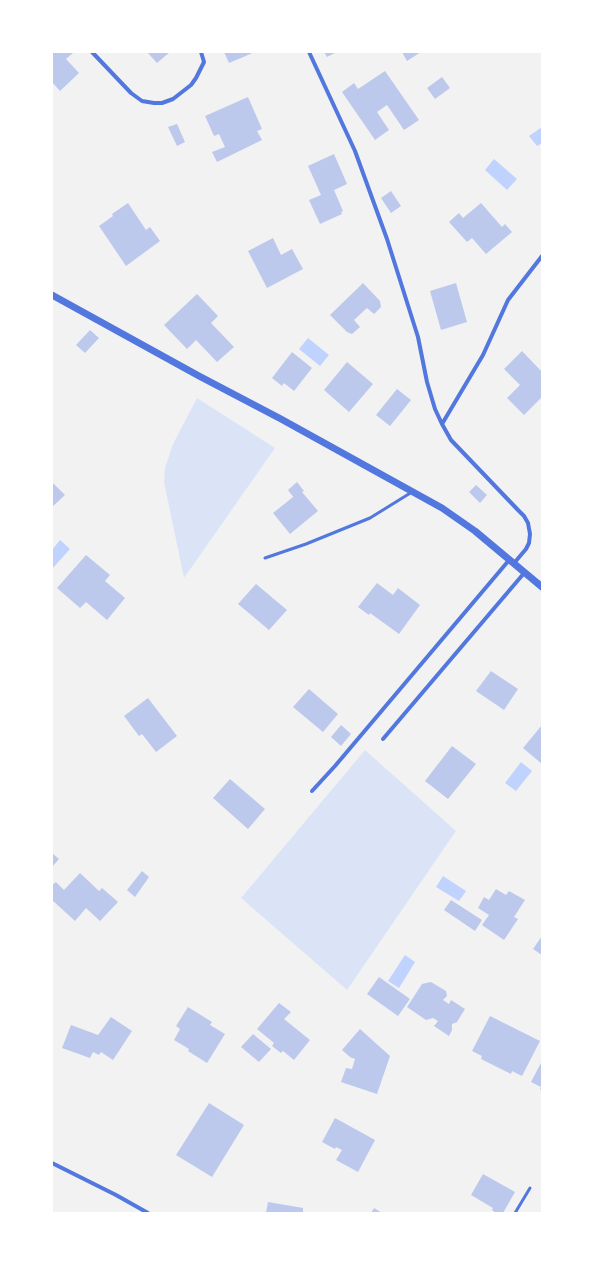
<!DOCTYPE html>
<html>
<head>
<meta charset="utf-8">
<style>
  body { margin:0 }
  #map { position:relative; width:594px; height:1265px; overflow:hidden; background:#f2f2f2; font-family:"Public Sans",sans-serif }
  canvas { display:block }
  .frame { position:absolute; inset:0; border:53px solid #fff; pointer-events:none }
</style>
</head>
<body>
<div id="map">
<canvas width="594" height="1265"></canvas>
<div class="frame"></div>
</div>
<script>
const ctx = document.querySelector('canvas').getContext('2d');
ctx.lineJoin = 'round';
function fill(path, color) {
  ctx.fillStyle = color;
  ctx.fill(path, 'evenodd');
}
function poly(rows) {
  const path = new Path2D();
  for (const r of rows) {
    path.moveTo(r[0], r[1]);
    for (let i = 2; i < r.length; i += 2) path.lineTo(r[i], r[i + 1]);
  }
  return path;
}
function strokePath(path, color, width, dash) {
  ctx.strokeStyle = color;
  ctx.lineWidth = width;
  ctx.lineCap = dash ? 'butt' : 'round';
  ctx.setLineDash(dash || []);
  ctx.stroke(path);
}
fill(poly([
  [197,398,275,448,184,578,164,482,165,468,173,444],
  [365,750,456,831,347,990,241,898]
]), '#dbe4f7');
fill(poly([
  [542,127,542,143,537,146,529,136],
  [494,159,517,179,507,190,485,170],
  [308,338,329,355,320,366,299,349],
  [60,540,70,549,52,569,52,550],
  [521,762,532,771,516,791,505,783],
  [443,876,466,891,459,901,436,887],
  [405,955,415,962,399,988,388,981]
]), '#bfd3fe');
fill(poly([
  [52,52,72,52,73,53,66,59,79,73,60,91,52,82],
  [147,52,170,52,157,63],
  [224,52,255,52,229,63],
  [324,52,337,52,327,57],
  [402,52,421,52,407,61],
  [385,71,419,120,404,130,387,105,377,112,389,130,375,140,342,92,354,83,358,89],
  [442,77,450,88,435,99,427,88],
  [248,97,262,129,257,131,262,140,217,162,212,152,225,147,219,134,214,136,205,116],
  [177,124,185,142,177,146,168,127],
  [334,154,347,184,334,190,343,211,341,212,342,214,320,224,309,200,321,195,308,166],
  [391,191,401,206,391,213,381,198],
  [128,203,146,230,150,227,160,241,126,266,99,226,113,216,112,214],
  [481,203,502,227,505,224,512,232,486,254,472,238,467,242,449,222,459,213,463,218],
  [273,238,281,255,292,249,303,269,267,288,248,251],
  [363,283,380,301,381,307,374,314,367,308,354,320,360,327,352,334,347,332,330,315],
  [456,283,467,322,441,330,430,291],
  [197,294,218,316,211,323,234,347,217,362,196,340,187,349,164,325],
  [90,330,99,338,85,353,76,345],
  [522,351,542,372,542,397,524,415,507,398,520,385,504,369],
  [292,352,312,368,294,391,284,383,282,386,272,378],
  [347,362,373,384,349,412,324,390],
  [397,389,411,400,390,426,376,415],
  [52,482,65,495,52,507],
  [297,482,304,491,302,492,318,511,290,534,273,513,293,497,294,498,288,490],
  [476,485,487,495,480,503,469,492],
  [86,555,110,575,105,581,125,598,107,620,86,602,80,608,57,588],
  [377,583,393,595,398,588,420,605,399,634,370,613,369,615,358,607],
  [256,584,287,610,269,630,238,604],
  [491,671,518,689,504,710,476,691],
  [309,689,338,714,323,732,293,707],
  [148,698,177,736,156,752,142,734,139,736,124,716],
  [341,725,351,734,341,746,331,737],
  [542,725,542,764,523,748],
  [452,746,476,764,448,799,425,781],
  [230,779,265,809,248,829,213,798],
  [52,853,59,859,52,867],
  [142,871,149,877,135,897,127,890],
  [80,873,99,891,102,888,118,902,100,921,86,908,75,921,52,900,52,885,56,882,64,890],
  [496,889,506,895,509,891,525,900,514,917,518,919,504,940,482,925,489,915,478,908,484,897,489,900],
  [451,900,482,920,475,931,444,910],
  [542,936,542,955,533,949],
  [379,977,410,999,398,1016,367,994],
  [431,982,446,991,447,996,443,1000,449,1004,451,1000,465,1009,457,1022,452,1024,452,1030,449,1036,434,1026,438,1021,433,1018,426,1020,407,1007,422,984],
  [279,1003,291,1012,284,1019,310,1040,294,1060,283,1051,281,1053,272,1046,274,1043,257,1029],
  [188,1007,212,1022,210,1025,225,1034,207,1063,188,1051,189,1049,174,1040,180,1029,176,1026],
  [490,1016,540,1041,522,1076,512,1071,511,1074,481,1059,482,1056,472,1051],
  [111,1017,132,1031,113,1060,101,1052,99,1055,93,1052,90,1058,62,1048,71,1025,98,1035],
  [360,1029,390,1056,377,1094,341,1082,346,1068,352,1069,355,1059,350,1057,342,1050],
  [253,1034,271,1049,259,1062,241,1047],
  [542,1061,542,1091,540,1089,541,1087,531,1082],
  [209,1103,244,1125,212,1177,176,1155],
  [335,1118,375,1140,358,1172,336,1160,342,1150,336,1147,335,1149,322,1142],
  [483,1174,515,1192,503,1213,496,1213,492,1210,493,1208,471,1195],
  [268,1202,303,1208,303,1213,266,1213],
  [374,1208,382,1213,371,1213]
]), '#bdc9ec');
strokePath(poly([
  [265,558,306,544,370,518,412,492],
  [515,1213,530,1188]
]), '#5277de', 3);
strokePath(poly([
  [92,52,131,93,142,101,154,103,162,103,173,99,191,85,196,78,204,62,201,52],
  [309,52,355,151,387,239,418,337,427,382,435,409,442,424,451,440,518,510,524,516,528,523,530,534,529,543,526,549,515,562],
  [442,424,483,355,508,300,542,256],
  [383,739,525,572],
  [312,791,335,766,510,559],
  [52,1163,116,1195,148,1213]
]), '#5277de', 4);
strokePath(poly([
  [52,295,199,376,281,419,442,508,475,531,542,587]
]), '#5277de', 7);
</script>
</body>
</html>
